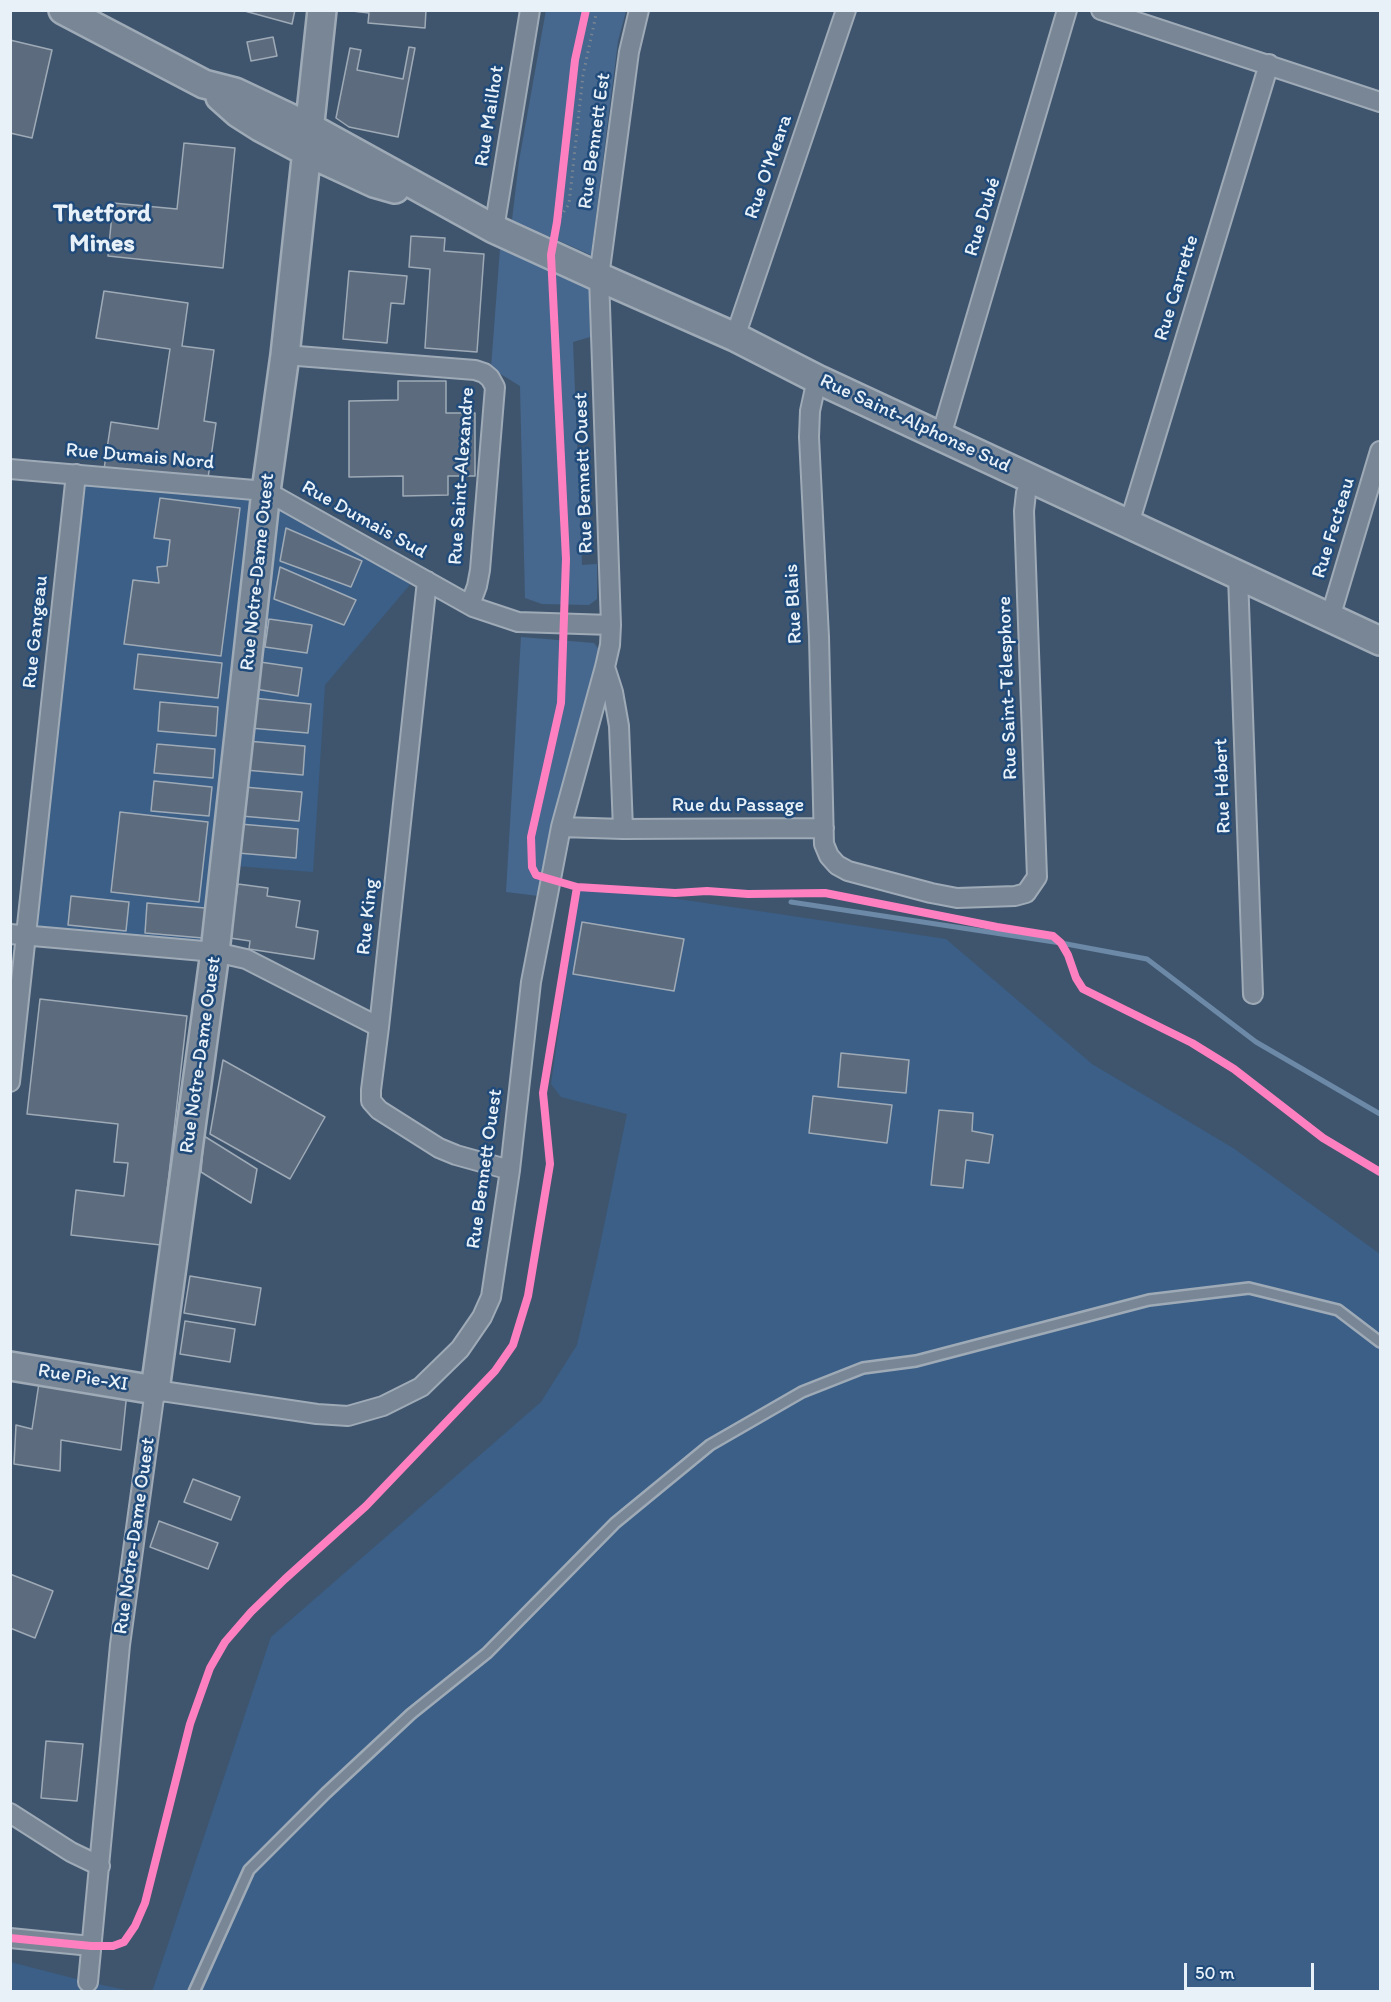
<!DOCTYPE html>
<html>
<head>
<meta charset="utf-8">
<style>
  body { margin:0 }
  #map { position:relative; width:1391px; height:2002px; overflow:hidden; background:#3f556e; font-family:Itim,sans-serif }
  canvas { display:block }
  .frame { position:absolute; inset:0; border:12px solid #e8f1f8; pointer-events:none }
  .scale { position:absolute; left:1184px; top:1963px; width:130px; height:27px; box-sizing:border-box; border:3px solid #e8f1f8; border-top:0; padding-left:8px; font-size:18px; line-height:21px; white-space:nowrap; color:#e8f1f8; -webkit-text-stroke:4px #1f4a7a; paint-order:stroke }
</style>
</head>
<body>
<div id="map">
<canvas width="1391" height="2002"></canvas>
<div class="frame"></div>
<div class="scale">50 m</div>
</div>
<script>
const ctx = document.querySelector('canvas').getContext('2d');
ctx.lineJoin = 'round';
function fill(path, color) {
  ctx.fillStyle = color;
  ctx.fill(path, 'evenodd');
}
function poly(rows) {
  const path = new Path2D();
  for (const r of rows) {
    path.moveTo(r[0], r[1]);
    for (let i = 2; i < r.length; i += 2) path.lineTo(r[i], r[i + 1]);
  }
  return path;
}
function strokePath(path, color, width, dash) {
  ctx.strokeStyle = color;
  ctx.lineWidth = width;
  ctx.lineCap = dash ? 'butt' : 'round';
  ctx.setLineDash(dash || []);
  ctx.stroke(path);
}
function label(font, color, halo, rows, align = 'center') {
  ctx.font = font + ' Itim,sans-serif';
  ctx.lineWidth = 5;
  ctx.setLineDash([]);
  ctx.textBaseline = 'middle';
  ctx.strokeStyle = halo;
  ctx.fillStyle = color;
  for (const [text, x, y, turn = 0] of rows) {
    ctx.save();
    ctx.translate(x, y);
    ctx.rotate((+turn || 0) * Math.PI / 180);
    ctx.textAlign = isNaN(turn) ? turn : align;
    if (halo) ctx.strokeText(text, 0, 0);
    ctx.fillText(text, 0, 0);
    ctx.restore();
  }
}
fill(poly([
  [81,480,274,502,413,581,325,685,313,872,236,866,228,946,30,932],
  [579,889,638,893,946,939,1092,1064,1233,1148,1380,1254,1380,1991,152,1992,271,1637,541,1402,577,1345,597,1260,627,1114,561,1097,551,1084],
  [10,1962,88,1982,130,1991,11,1991]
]), '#3b5f87');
fill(poly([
  [546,10,626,11,618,41,591,255,512,220,519,161],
  [500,249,589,288,590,337,573,342,582,565,597,564,597,599,589,605,542,604,525,598,520,386,491,368],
  [521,637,594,643,600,651,539,896,506,892]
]), '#46688e');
strokePath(poly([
  [791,902,1061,943,1147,959,1256,1042,1380,1114]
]), '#6c89a7', 5);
const building = poly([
  [241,10,295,10,292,24,241,10],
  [344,10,426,10,425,28,368,23,369,13,344,10],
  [273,37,277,56,251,61,247,42,273,37],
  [10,40,52,50,32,138,10,133,10,40],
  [409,47,415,48,398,137,349,127,336,118,350,48,361,50,357,70,403,79,409,47],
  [184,143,235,148,223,268,108,256,113,203,177,209,184,143],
  [411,236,445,238,444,251,484,254,477,352,425,348,430,269,409,267,411,236],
  [349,271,407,276,404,304,391,303,387,343,343,339,349,271],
  [104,291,188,303,182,346,214,350,204,421,216,423,207,485,104,469,111,422,158,429,170,349,96,338,104,291],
  [398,381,446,381,446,413,475,413,475,476,448,476,448,495,403,496,403,476,349,477,349,401,398,400,398,381],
  [160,498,240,508,221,656,124,644,133,580,159,583,157,567,167,566,170,540,154,538,160,498],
  [286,528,362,561,351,587,280,561,286,528],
  [280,567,356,600,344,625,274,599,280,567],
  [269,619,312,625,307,653,265,647,269,619],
  [138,654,222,663,218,698,134,689,138,654],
  [260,662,302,668,298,696,255,689,260,662],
  [253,698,311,704,308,733,250,728,253,698],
  [160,702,218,707,216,736,158,731,160,702],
  [247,741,305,746,303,775,245,770,247,741],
  [157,744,215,749,213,778,154,773,157,744],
  [154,781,212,787,209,816,151,811,154,781],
  [244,787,302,792,299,821,241,816,244,787],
  [120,812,208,822,199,902,111,892,120,812],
  [240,824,298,829,296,858,238,853,240,824],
  [238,884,268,888,267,896,300,901,296,927,318,931,314,959,249,949,250,941,230,938,238,884],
  [71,896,129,902,126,931,68,925,71,896],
  [147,903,205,908,203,938,145,933,147,903],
  [582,922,684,939,674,991,573,974,582,922],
  [40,999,187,1016,161,1245,71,1235,76,1190,124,1196,128,1163,114,1162,118,1124,27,1114,40,999],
  [841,1053,909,1060,906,1093,838,1087,841,1053],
  [223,1060,325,1117,290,1179,210,1134,223,1060],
  [813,1096,892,1105,887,1143,809,1133,813,1096],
  [939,1110,973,1113,972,1131,993,1135,989,1163,966,1160,963,1188,931,1185,939,1110],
  [204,1136,257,1169,251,1203,201,1172,204,1136],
  [190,1276,261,1288,255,1325,184,1313,190,1276],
  [185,1321,235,1329,230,1362,180,1354,185,1321],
  [39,1383,127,1392,121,1450,61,1440,60,1471,14,1464,16,1425,32,1429,39,1383],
  [193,1479,240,1497,231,1520,184,1502,193,1479],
  [159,1521,218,1543,208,1569,150,1547,159,1521],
  [10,1574,53,1591,35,1638,10,1628,10,1574],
  [46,1741,83,1744,77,1801,41,1798,46,1741]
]);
fill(building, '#5c6c7e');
strokePath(building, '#9faab7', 1.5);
const lane = poly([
  [194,1992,249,1870,326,1793,411,1714,487,1653,615,1523,710,1445,802,1392,863,1368,916,1361,1149,1300,1249,1288,1338,1310,1380,1342]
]);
const street = poly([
  [1101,10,1380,102],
  [494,229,530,10],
  [735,337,846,10],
  [285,355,475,370,484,373,490,378,495,387,480,570,477,586,470,605],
  [817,379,810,411,809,437,819,637,824,844,829,856,837,865,848,871,931,893,957,898,1015,896,1026,893,1037,877,1024,511,1026,493,1032,479],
  [941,436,1067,10],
  [10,469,266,491,473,607,518,622,611,625],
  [1129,524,1269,64],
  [1238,576,1253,994],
  [427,581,379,1027,371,1090,371,1101,379,1110,439,1148,456,1155,510,1170],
  [1330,618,1380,451],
  [605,667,613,692,619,726,623,829],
  [561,827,623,829,824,828],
  [10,934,215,952,246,959,379,1027],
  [10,1082,76,474],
  [10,1813,71,1852,100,1866],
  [10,1938,91,1946],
  [88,1982,120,1645,155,1390,317,1414,348,1416,383,1406,421,1387,460,1349,482,1317,491,1297,510,1170,531,982,561,827,605,667,610,645,611,625,599,277,629,52,639,10]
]);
const secondary = poly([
  [63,10,204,84,235,92,309,127,494,229,599,277,735,337,817,379,1380,641],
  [220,97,238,113,260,127,307,152,374,183,395,189],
  [10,1366,155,1390,215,952,266,491,285,355,322,10]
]);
strokePath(lane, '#9faab7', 14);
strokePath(street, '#9faab7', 22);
strokePath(secondary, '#9faab7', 32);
strokePath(poly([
  [557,222,569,204,583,75,597,10]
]), '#798592', 3, [1.5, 4.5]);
strokePath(lane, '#798695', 9);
strokePath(street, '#798695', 18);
strokePath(secondary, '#798695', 27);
strokePath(poly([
  [577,887,675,893,707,891,748,894,825,893,997,927,1053,936,1061,943,1068,955,1076,978,1083,989,1192,1043,1234,1069,1323,1138,1380,1172],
  [10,1938,91,1946,113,1946,124,1942,135,1926,145,1903,190,1724,210,1668,225,1642,251,1612,285,1579,366,1506,495,1371,513,1345,528,1296,550,1164,543,1093,577,887,536,875,532,867,531,837,561,703,566,559,551,255,557,222,575,60,586,10]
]), '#ff80c0', 8);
label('20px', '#e8f1f8', '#1f4a7a', [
  ["Rue Mailhot",490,116,-81],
  ["Rue Bennett Est",595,141,-82],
  ["Rue O'Meara",769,167,-71],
  ["Rue Dubé",983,217,-73],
  ["Rue Carrette",1177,288,-73],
  ["Rue Saint-Alphonse Sud",915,424,25],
  ["Rue Dumais Nord",140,457,5],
  ["Rue Bennett Ouest",584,473,-92],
  ["Rue Saint-Alexandre",462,476,-86],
  ["Rue Dumais Sud",364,520,29],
  ["Rue Fecteau",1334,528,-73],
  ["Rue Notre-Dame Ouest",258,572,-84],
  ["Rue Blais",794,604,-93],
  ["Rue Gangeau",36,632,-84],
  ["Rue Saint-Télesphore",1008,688,-92],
  ["Rue Hébert",1223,786,-92],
  ["Rue du Passage",738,806],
  ["Rue King",368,917,-84],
  ["Rue Notre-Dame Ouest",201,1055,-82],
  ["Rue Bennett Ouest",485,1169,-82],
  ["Rue Pie-XI",83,1378,9],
  ["Rue Notre-Dame Ouest",135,1536,-82]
]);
label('bold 26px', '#e8f1f8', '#1f4a7a', [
  ["Thetford",102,214],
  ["Mines",102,244]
]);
</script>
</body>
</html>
